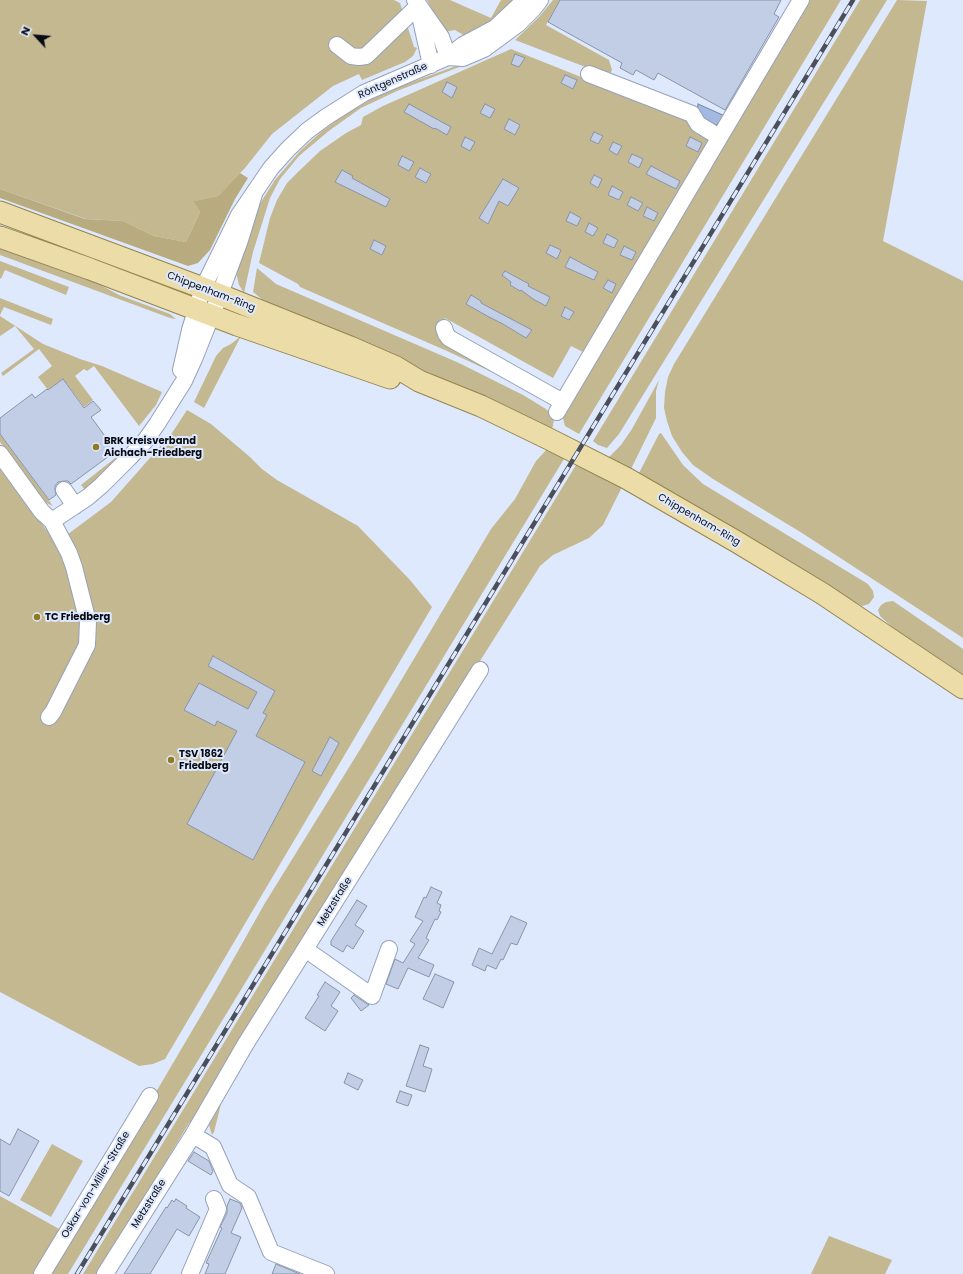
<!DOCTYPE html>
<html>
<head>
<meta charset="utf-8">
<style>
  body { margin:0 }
  #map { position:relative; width:963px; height:1274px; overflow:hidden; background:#dfe9fd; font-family:Poppins,sans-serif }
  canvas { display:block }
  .north { position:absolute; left:16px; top:16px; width:40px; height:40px; -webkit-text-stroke:3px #dfe9fd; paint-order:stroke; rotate:296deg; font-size:11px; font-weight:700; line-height:16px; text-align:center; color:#080b13 }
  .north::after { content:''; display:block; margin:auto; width:14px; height:18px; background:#080b13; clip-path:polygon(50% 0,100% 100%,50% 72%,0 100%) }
</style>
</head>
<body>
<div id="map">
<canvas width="963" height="1274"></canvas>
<div class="north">N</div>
</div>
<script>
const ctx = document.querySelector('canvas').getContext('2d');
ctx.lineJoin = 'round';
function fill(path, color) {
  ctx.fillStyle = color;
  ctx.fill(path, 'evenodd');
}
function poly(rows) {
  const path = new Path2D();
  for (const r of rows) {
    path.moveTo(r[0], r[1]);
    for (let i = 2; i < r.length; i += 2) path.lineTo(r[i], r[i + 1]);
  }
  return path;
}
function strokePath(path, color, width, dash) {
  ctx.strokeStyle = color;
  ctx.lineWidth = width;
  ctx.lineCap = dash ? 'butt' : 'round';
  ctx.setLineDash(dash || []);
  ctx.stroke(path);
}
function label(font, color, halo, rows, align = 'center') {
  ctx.font = font + ' Poppins,sans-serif';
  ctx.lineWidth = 4;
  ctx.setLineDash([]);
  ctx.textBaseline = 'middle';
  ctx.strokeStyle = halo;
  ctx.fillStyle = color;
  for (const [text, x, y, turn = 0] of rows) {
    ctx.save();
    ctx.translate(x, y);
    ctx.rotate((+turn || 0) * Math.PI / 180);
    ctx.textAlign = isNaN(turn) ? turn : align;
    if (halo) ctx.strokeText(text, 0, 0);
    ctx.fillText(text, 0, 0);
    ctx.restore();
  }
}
fill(poly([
  [0,0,394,0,400,3,414,47,417,48,413,56,405,62,362,80,359,74,333,86,272,134,245,168,218,196,195,201,200,212,186,242,154,236,123,221,86,219,0,189],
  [427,0,450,0,491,18,501,0,515,0,493,20,482,28,465,36,455,30,444,32],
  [553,0,560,0,546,25,609,60,612,70,609,76,515,40,539,17],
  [810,0,841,0,579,434,565,426,563,418,563,409,571,393],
  [860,0,887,0,619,434,607,448,598,445,593,441],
  [897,0,927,1,883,241,963,281,963,638,802,533,713,479,693,465,682,452,672,436,667,421,664,408,665,392,668,377,674,364],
  [511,49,586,79,692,118,695,133,710,141,585,353,571,346,553,378,445,318,439,330,530,390,447,351,300,287,298,284,259,263,270,218,277,200,287,183,298,172,320,151,346,133,361,125,363,117,383,106],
  [467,62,467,64,397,91,361,108,330,130,299,156,280,179,270,198,253,252,244,293,239,285,236,272,245,236,261,202,275,180,300,151,321,132,344,115,375,97,412,82],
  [0,245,84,276,119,295,170,314,176,319,170,318,0,255],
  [0,261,69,287,66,295,5,270,1,279,0,278],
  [257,268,276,284,459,363,523,395,546,409,554,418,553,426,551,429,398,359,263,300,253,292],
  [0,298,53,319,51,325,4,307,0,315],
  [0,316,43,344,80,359,102,366,162,392,156,405,139,426,94,366,87,371,84,369,75,376,93,400,84,407,63,379,48,390,38,377,52,366,39,349,3,376,1,373,34,349,15,326,0,336],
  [241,336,204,408,194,402,216,356,223,348,231,344],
  [659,380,656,391,656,418,631,469,608,458,621,445,632,429],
  [187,410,211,424,250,457,262,469,277,480,358,526,410,580,432,607,165,1059,153,1064,139,1066,0,992,0,467,56,543,111,502,172,433],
  [661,433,683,465,703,484,868,584,873,591,874,597,869,604,862,606,839,594,733,528,639,473,659,434],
  [0,434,53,506,44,502,0,442],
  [549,447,565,456,564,459,68,1274,49,1274,216,990,265,903,361,748,491,529,515,499,536,461],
  [124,451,126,453,86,491,81,485],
  [576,465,622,487,603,525,589,538,553,555,540,566,267,998,199,1119,189,1123,98,1274,83,1274],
  [893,601,963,649,963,677,901,635,880,616,878,610,881,605,886,602],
  [230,1087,221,1104,214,1132,212,1135,209,1125],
  [52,1144,83,1161,51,1217,20,1200],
  [0,1196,61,1230,36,1274,0,1274],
  [829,1236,892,1260,885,1274,811,1274]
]), '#c4b891');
fill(poly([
  [240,173,248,178,235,199,210,250,198,263,188,266,0,198,0,189,85,219,123,221,154,236,186,242,200,212,194,201,218,196]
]), '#b8ab7f');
const water = poly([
  [698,104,725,116,712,129,697,112,698,104]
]);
fill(water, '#a4b9e1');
strokePath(water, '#7585a3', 1);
const building = poly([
  [560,0,781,0,774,14,779,17,725,110,658,73,654,80,636,70,633,75,620,68,622,63,548,22,560,0],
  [515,54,525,58,519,67,511,64,515,54],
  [565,75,577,80,573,89,561,83,565,75],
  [447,82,457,87,452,98,442,92,447,82],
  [409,104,451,127,447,135,435,128,434,129,404,112,409,104],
  [485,104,495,109,490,118,480,113,485,104],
  [509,119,520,125,515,135,504,129,509,119],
  [594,132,603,136,598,144,590,140,594,132],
  [465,137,475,142,470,151,461,146,465,137],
  [690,137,702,143,698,152,686,146,690,137],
  [613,142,622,146,617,155,609,150,613,142],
  [632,154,643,159,639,168,628,162,632,154],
  [402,156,414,162,409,171,398,165,402,156],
  [651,166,680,181,676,189,646,174,651,166],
  [420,168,431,174,426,183,415,177,420,168],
  [342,170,353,176,352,178,390,199,386,207,335,182,342,170],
  [594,175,602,179,598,188,590,183,594,175],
  [503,179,519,188,508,206,499,201,488,224,479,218,503,179],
  [612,186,623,192,619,200,608,195,612,186],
  [631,197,643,203,638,211,627,205,631,197],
  [647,207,658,213,654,221,643,216,647,207],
  [570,212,581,218,577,226,566,221,570,212],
  [589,223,598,228,593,236,585,232,589,223],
  [607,234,618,240,614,248,603,243,607,234],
  [374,240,386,246,382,255,370,249,374,240],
  [550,245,561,250,557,259,546,253,550,245],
  [624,246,636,252,632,260,620,255,624,246],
  [570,257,598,272,594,280,565,267,570,257],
  [505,271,529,284,528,286,550,297,546,306,533,299,521,290,520,291,510,285,511,282,502,275,505,271],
  [608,280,616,284,612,293,603,288,608,280],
  [471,295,481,301,481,303,532,330,526,338,503,324,489,317,466,304,471,295],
  [565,307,574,312,569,320,561,316,565,307],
  [63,379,84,408,93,401,101,410,91,417,116,451,71,484,68,481,64,481,58,482,55,486,55,490,56,495,49,500,0,434,0,418,32,394,35,398,47,389,48,390,63,379],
  [213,656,275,691,263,713,267,715,256,736,305,762,253,860,187,824,237,731,217,721,215,726,184,710,199,683,248,709,257,692,208,666,213,656],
  [330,737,339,743,321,776,312,771,330,737],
  [431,887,442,892,437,903,441,905,439,911,441,912,437,920,435,919,426,938,429,940,418,958,434,965,429,977,408,968,398,989,386,984,395,959,403,963,415,944,410,941,423,921,415,917,424,897,426,898,431,887],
  [357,900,367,906,355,925,364,931,353,949,347,945,343,952,331,945,331,941,357,900],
  [511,916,527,923,517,945,511,943,503,960,501,959,496,969,487,965,485,971,472,965,479,948,492,954,511,916],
  [435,974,454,982,443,1008,423,999,435,974],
  [325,982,340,992,331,1006,338,1011,325,1031,305,1018,319,996,317,995,325,982],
  [354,995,367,1004,369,1005,361,1011,351,998,354,995],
  [420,1045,429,1048,423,1066,432,1069,425,1092,406,1086,420,1045],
  [348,1073,363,1080,358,1090,344,1083,348,1073],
  [400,1091,412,1095,408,1106,396,1102,400,1091],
  [18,1129,39,1141,9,1196,0,1191,0,1139,10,1145,18,1129],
  [194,1152,209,1161,213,1171,211,1175,188,1161,194,1152],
  [176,1199,187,1206,186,1208,200,1217,189,1236,177,1229,150,1274,124,1274,166,1207,167,1208,172,1200,174,1202,176,1199],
  [230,1199,240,1203,242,1208,231,1233,241,1237,225,1274,205,1274,209,1264,206,1263,222,1228,220,1227,227,1213,227,1206,230,1199],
  [276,1264,300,1274,272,1274,276,1264]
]);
fill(building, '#c1cee6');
strokePath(building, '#8894ab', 1);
const minor = poly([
  [415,0,441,37,448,57],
  [419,11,431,65],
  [337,45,351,56,359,57,366,56,418,6],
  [448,57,463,58,484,49,518,24,533,9,540,0],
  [589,74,692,114,698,124,719,137],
  [444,328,446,334,449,338,563,402],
  [181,370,190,330,203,288,208,278,239,215,271,168,288,149,307,131,326,117,364,93,448,57,463,45,495,28,525,0],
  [557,412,801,0],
  [0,454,42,512,52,521],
  [64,490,75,506],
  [49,717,53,712,87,645,88,622,74,567,69,553,52,521,88,497,102,485,129,458,145,441,157,424,184,381,194,359,220,294,240,240,255,191],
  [305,949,372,996,389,949],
  [193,1135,213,1147,230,1185,248,1197,271,1252,326,1274],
  [42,1274,150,1096],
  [105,1274,193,1135,245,1045,480,670],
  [190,1274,218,1209,214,1199]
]);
const major = poly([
  [0,212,203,288,350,347,396,367,419,381,481,406,549,439,626,478,737,542,823,594,963,688],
  [0,237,90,269,237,325,390,378]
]);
strokePath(minor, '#96a1b9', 18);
strokePath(major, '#94844e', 23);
strokePath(minor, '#fff', 16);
strokePath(major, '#ecdca8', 21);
const rail = poly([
  [77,1274,853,0]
]);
strokePath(rail, '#4a4f5b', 4.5);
strokePath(rail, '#dfe9fd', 3, [9]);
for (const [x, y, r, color] of [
  [96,447,4,"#91791f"],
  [37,617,4,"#91791f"],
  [171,760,4,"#91791f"]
]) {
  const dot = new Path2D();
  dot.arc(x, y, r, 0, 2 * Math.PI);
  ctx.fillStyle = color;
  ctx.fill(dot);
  strokePath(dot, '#dfe9fd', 1.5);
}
label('10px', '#080b13', '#dfe9fd', [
  ["Röntgenstraße",393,81,-24],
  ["Chippenham-Ring",211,292,21],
  ["Chippenham-Ring",699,520,30],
  ["Metzstraße",335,902,-58],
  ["Oskar-von-Miller-Straße",96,1185,-59],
  ["Metzstraße",149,1204,-58]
]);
label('bold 10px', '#080b13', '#dfe9fd', [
  ["BRK Kreisverband",104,441],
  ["Aichach-Friedberg",104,453],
  ["TC Friedberg",45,617],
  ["TSV 1862",179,754],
  ["Friedberg",179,766]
], 'left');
</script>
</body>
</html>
